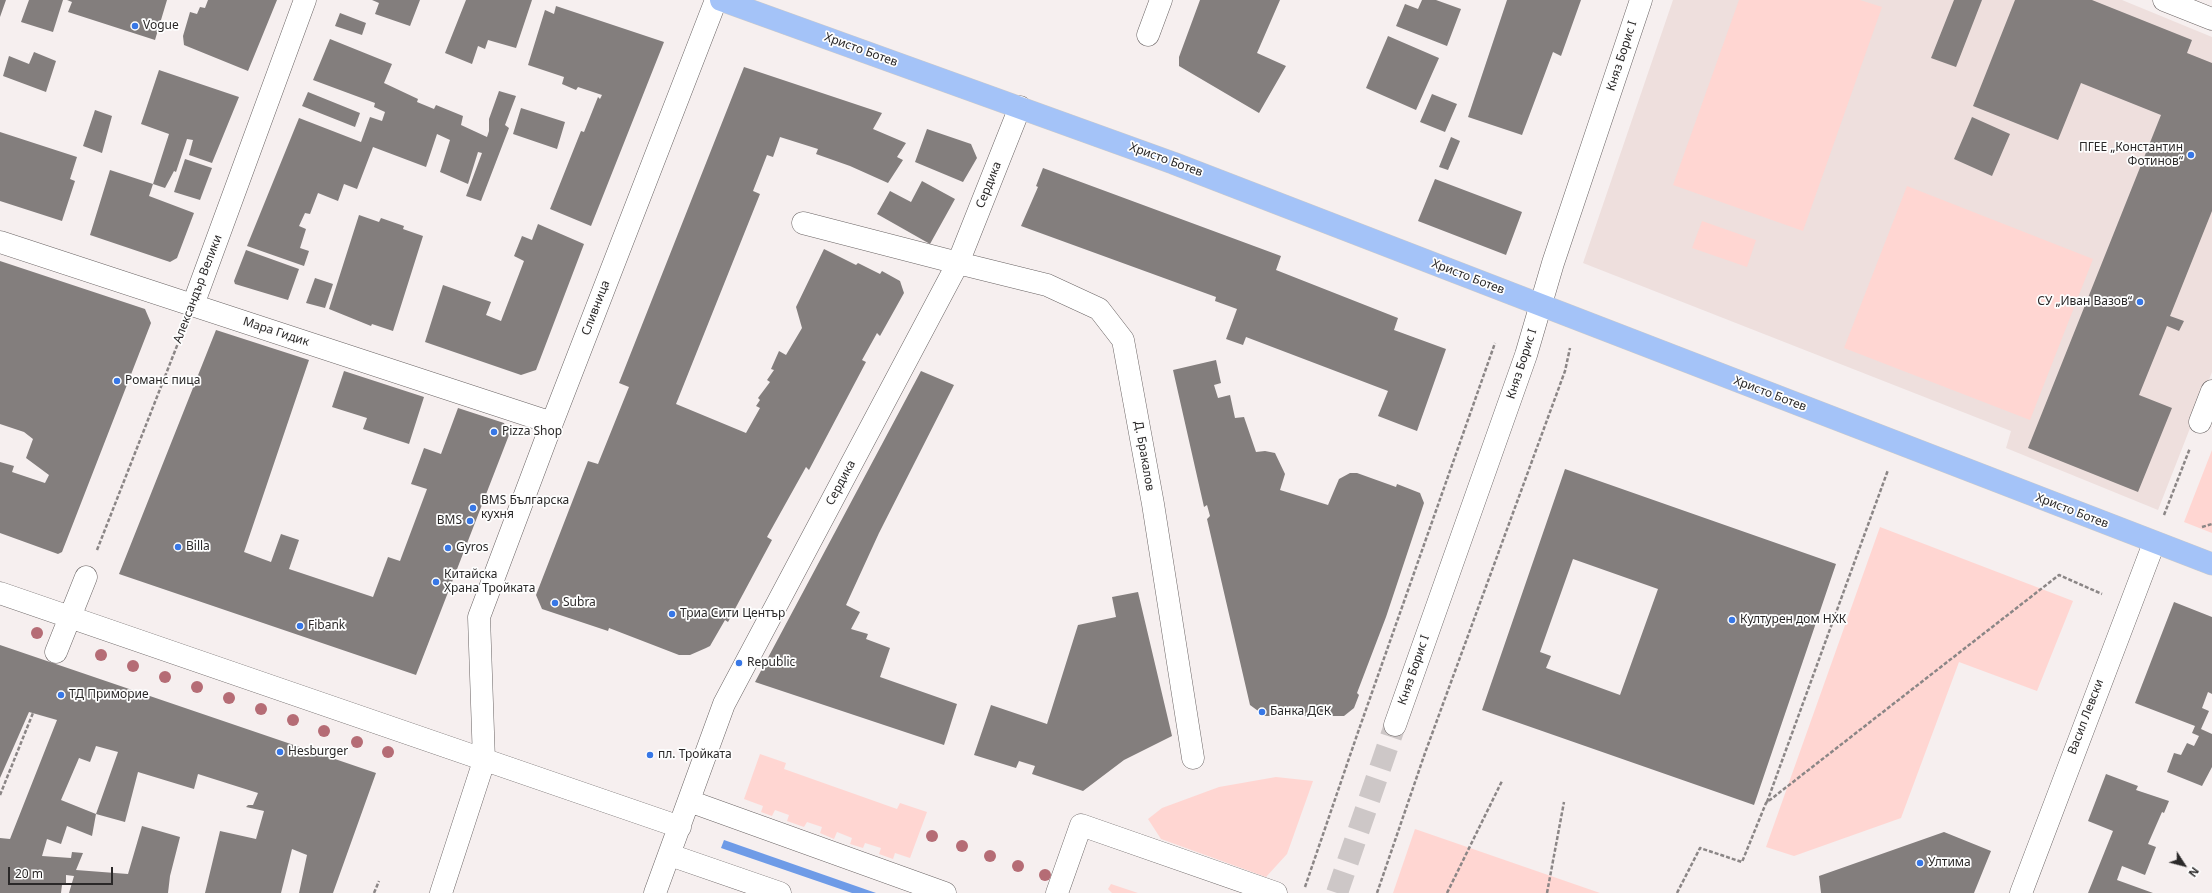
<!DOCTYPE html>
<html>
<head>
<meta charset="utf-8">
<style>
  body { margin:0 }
  #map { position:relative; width:2212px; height:893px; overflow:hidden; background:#f6efef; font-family:"Noto Sans",sans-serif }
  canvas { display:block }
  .north { position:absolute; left:2164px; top:845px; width:40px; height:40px; -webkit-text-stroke:3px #fefefe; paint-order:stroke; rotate:126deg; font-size:11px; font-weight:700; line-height:16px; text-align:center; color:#2a2828 }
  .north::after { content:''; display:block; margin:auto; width:14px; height:18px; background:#2a2828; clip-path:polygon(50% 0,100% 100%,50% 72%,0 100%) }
  .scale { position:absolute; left:8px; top:867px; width:105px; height:18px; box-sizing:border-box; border:2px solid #2a2828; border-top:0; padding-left:5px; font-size:12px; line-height:14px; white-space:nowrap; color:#2a2828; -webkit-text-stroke:3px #fefefe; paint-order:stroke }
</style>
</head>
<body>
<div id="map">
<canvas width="2212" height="893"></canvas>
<div class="north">N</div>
<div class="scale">20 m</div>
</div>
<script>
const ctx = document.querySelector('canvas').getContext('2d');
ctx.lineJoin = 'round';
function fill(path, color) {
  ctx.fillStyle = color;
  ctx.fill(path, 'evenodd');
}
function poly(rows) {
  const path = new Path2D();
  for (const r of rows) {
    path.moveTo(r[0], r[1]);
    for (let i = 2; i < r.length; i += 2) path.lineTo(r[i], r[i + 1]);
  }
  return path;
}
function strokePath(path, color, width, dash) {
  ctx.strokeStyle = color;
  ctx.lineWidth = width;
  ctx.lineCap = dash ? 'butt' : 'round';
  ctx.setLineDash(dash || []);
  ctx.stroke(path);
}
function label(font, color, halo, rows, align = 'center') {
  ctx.font = font + ' "Noto Sans",sans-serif';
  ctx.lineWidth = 3.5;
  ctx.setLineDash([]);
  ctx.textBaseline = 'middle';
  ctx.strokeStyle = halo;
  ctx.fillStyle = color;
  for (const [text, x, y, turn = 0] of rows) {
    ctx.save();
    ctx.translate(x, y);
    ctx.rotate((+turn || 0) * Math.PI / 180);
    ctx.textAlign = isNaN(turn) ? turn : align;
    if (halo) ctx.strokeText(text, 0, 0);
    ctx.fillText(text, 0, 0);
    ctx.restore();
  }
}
fill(poly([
  [1673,0,2122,0,2212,37,2212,372,2158,510,2006,448,2011,431,1583,263]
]), '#eedfdd');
fill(poly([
  [1739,0,1860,0,1882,7,1803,231,1673,185],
  [1907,186,2093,259,2030,420,1844,348],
  [1702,221,1756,240,1747,267,1692,248],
  [2212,450,2212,533,2184,522],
  [1880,527,2073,601,2037,691,1959,662,1901,818,1794,856,1766,847],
  [760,754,786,763,784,769,897,809,900,803,927,812,910,858,895,853,893,859,879,854,881,848,865,843,863,848,850,844,852,838,837,832,834,839,820,833,822,827,807,822,804,827,787,821,789,815,775,810,772,816,761,812,763,806,744,799],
  [1276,777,1313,781,1287,854,1266,877,1161,839,1148,819,1162,808,1219,787],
  [1415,829,1470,848,1600,893,1393,893],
  [1111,884,1138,893,1112,893,1108,889]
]), '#ffd6d2');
fill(poly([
  [724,840,876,893,852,893,721,848]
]), '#6e9be7');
fill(poly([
  [0,0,6,0,0,17],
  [29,0,63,0,53,32,21,22],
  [67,0,167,0,155,40,68,12,72,2],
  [208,0,277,0,248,71,184,45,183,36,190,12,197,14,200,7,205,8],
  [372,0,420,0,410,26,375,14,379,3],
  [466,0,532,0,516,48,488,40,485,49,478,46,472,64,445,53],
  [1200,0,1280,0,1257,53,1286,66,1259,113,1179,66,1179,57],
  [1422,0,1436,0,1461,9,1447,46,1396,26,1405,4,1418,9],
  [1507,0,1581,0,1561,56,1553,52,1522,135,1468,117],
  [1954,0,1982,0,1956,67,1931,58],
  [2015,0,2092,0,2192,40,2187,53,2212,63,2212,211,2170,316,2184,321,2179,331,2167,326,2139,395,2172,408,2138,492,2028,448,2161,115,2081,83,2058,140,1973,106],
  [556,6,664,42,591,226,550,209,581,131,584,132,598,97,600,99,602,95,578,87,576,90,562,84,564,77,528,65,545,10,554,14],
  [340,13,366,23,362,35,335,26],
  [1388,36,1439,58,1416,110,1366,88],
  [330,39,392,64,384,83,418,99,417,102,434,109,436,105,463,116,461,125,487,137,489,131,489,119,499,91,516,96,505,125,509,128,481,201,466,196,482,153,478,152,468,184,440,172,450,140,437,134,426,167,373,147,357,189,344,184,338,201,318,193,310,214,305,213,299,226,306,229,300,248,309,251,304,266,247,246,299,118,361,142,370,117,382,121,385,112,374,107,375,103,313,80],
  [34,52,56,61,46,92,3,76,9,56,29,64],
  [744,67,882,113,873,129,906,143,897,157,903,160,888,183,850,166,816,154,818,149,780,137,773,157,767,155,753,191,760,194,676,404,746,433,760,408,756,406,760,400,758,398,770,382,767,380,774,370,771,369,779,351,786,355,802,328,796,307,824,249,856,265,858,263,880,274,882,271,900,281,904,293,880,336,877,333,862,360,866,362,809,470,806,467,767,537,772,540,728,622,725,620,710,646,706,648,690,655,679,655,609,628,608,631,542,609,536,595,588,461,598,464,629,387,619,383],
  [159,70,239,97,212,163,189,155,193,140,187,139,176,172,174,171,165,188,153,184,169,134,141,124],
  [308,92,360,113,355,127,302,106],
  [1432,94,1457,104,1445,132,1420,122],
  [521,108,565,122,557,149,513,134],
  [95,110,112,116,102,153,83,146],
  [1972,117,2010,134,1992,176,1954,159],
  [927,129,971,144,977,158,963,182,915,162],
  [0,132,77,157,70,179,75,181,62,221,0,201],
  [1451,137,1460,141,1448,170,1439,167],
  [185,159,212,168,200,200,174,192],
  [1043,168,1281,256,1276,270,1398,318,1394,330,1446,349,1417,431,1378,416,1388,391,1246,337,1243,345,1226,339,1237,309,1215,301,1216,297,1021,226,1038,187,1036,186],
  [110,170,153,184,149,196,194,213,177,258,170,262,90,235],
  [1435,179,1522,212,1506,255,1418,221],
  [922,181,955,199,930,244,877,214,890,191,911,202],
  [359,215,379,222,381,218,404,226,403,229,423,236,393,331,372,324,371,326,329,309],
  [538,224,584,244,536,370,521,375,425,342,443,285,491,302,486,315,501,321,524,261,514,256,522,236,532,240],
  [246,250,299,269,288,300,235,284,234,281],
  [0,261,145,309,151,323,62,552,58,554,0,533,0,462,14,466,12,472,45,483,49,475,26,458,33,439,24,432,0,424],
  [315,278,333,284,325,308,306,303],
  [216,330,309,360,244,552,271,562,281,534,299,540,289,569,373,597,388,557,400,561,427,489,411,484,424,448,441,454,458,408,504,423,509,435,416,675,119,574],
  [1216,360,1221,383,1214,385,1218,398,1230,395,1235,418,1244,417,1256,452,1265,451,1275,453,1285,474,1280,490,1328,505,1339,479,1350,473,1357,473,1396,487,1397,484,1420,493,1424,503,1386,617,1357,693,1359,695,1354,708,1344,716,1265,716,1250,705,1207,519,1210,516,1207,505,1204,507,1173,370],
  [344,371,424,397,409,444,363,429,367,418,332,407],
  [921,371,954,385,879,533,846,605,860,612,851,629,868,634,866,639,890,648,880,677,957,704,944,745,755,682],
  [1565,469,1836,564,1754,805,1482,710],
  [1573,559,1658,589,1620,695,1546,668,1551,656,1540,652],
  [1138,592,1172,736,1124,760,1083,791,1032,774,1035,766,1019,761,1016,768,974,755,991,705,1047,724,1078,625,1116,617,1112,597],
  [2174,602,2212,617,2212,694,2208,692,2202,708,2209,711,2201,729,2212,734,2212,767,2202,786,2167,772,2174,753,2181,755,2187,743,2194,746,2199,736,2192,733,2195,726,2135,703],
  [0,645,376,773,333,893,299,893,307,855,292,849,281,893,205,893,220,831,256,839,264,811,246,807,248,805,253,805,258,793,198,774,194,789,138,772,125,822,96,814,118,752,96,746,90,762,79,758,61,800,96,814,92,836,67,826,61,844,47,839,42,856,71,858,72,852,83,853,76,870,128,874,142,826,180,837,170,876,168,893,69,893,74,876,66,875,66,885,62,885,61,893,0,893,0,838,10,839,57,720,29,712,0,778],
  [2106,774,2138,786,2136,790,2169,801,2164,813,2162,812,2148,844,2156,847,2145,875,2122,866,2117,880,2153,893,2088,893,2113,831,2088,821],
  [1944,832,1991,851,1974,893,1821,893,1819,876]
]), '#837e7d');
strokePath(poly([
  [1337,893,1395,725]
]), '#cdc7c7', 22, [22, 11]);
const minor = poly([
  [2164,0,2212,19],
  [1148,35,1161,0],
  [803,223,958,263,1020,107],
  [0,242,552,423],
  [193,305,305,0],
  [2200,422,2212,391],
  [0,593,680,827],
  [56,652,86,577],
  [1395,725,1526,355,1553,263,1641,0],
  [689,801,945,893],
  [670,855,780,893],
  [441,893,484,761,479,617,552,423,716,0],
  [655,893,724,704,958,263,1047,285,1099,309,1123,340,1153,504,1193,758],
  [1057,893,1081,825,1276,893],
  [2021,893,2154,543]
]);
const major = poly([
  [721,0,1173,163,2212,564]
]);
strokePath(minor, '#6a6464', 23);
strokePath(major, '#cccbcb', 23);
strokePath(poly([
  [2164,515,2190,448],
  [2202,527,2212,524],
  [97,550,182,333],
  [0,795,33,713],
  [1767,802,1888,470],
  [1305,887,1357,735,1495,343],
  [374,893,379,881],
  [1377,893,1425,753,1565,371,1570,348],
  [1447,893,1502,781],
  [1547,893,1564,802],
  [1677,893,1700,848,1742,862,1766,803,2059,575,2102,594]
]), '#8b8686', 2.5, [4, 2]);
strokePath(minor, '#fff', 22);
strokePath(major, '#a4c3f8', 22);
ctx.fillStyle = '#b56c75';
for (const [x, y] of [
  [37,633],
  [101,655],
  [133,666],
  [165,677],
  [197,687],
  [229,698],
  [261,709],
  [293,720],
  [324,731],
  [357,742],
  [388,752],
  [932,836],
  [962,846],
  [990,856],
  [1018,866],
  [1045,875]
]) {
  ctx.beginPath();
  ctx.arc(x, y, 6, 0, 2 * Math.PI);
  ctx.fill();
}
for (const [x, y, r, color] of [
  [135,26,4,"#3777e6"],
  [2191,155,4,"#3777e6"],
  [2140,302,4,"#3777e6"],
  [117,381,4,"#3777e6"],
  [494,432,4,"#3777e6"],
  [473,508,4,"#3777e6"],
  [470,521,4,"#3777e6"],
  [178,547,4,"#3777e6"],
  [448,548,4,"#3777e6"],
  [436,582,4,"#3777e6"],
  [555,603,4,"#3777e6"],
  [672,614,4,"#3777e6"],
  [1732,620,4,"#3777e6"],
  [300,626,4,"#3777e6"],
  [739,663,4,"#3777e6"],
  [61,695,4,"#3777e6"],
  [1262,712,4,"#3777e6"],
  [280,752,4,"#3777e6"],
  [650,755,4,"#3777e6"],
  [1920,863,4,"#3777e6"]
]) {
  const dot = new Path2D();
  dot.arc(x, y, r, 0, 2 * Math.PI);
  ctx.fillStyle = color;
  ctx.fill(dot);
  strokePath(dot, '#fefefe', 1.5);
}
label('12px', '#2a2828', '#fefefe', [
  ["Vogue",143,26],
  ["ПГЕЕ „Константин",2183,148,"right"],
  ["Фотинов“",2183,162,"right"],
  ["СУ „Иван Вазов“",2132,302,"right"],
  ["Романс пица",125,381],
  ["Pizza Shop",502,432],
  ["BMS Българска",481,501],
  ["кухня",481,515],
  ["BMS",462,521,"right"],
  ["Billa",186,547],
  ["Gyros",456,548],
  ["Китайска",444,575],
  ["Храна Тройката",444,589],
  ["Subra",563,603],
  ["Триа Сити Център",680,614],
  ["Културен дом НХК",1740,620],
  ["Fibank",308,626],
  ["Republic",747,663],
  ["ТД Приморие",69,695],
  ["Банка ДСК",1270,712],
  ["Hesburger",288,752],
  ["пл. Тройката",658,755],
  ["Ултима",1928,863]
], 'left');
label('12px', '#2a2828', '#fefefe', [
  ["Христо Ботев",861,50,20],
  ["Княз Борис I",1622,56,-72],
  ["Христо Ботев",1166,160,20],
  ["Сердика",989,185,-68],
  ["Христо Ботев",1468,277,21],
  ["Александър Велики",198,289,-69],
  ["Сливница",596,308,-69],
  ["Мара Гидик",276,332,18],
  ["Княз Борис I",1522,364,-72],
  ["Христо Ботев",1770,394,21],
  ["Д. Бракалов",1144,456,80],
  ["Сердика",841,483,-62],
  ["Христо Ботев",2072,511,21],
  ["Княз Борис I",1414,670,-71],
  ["Васил Левски",2086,717,-69]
]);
</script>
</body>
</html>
